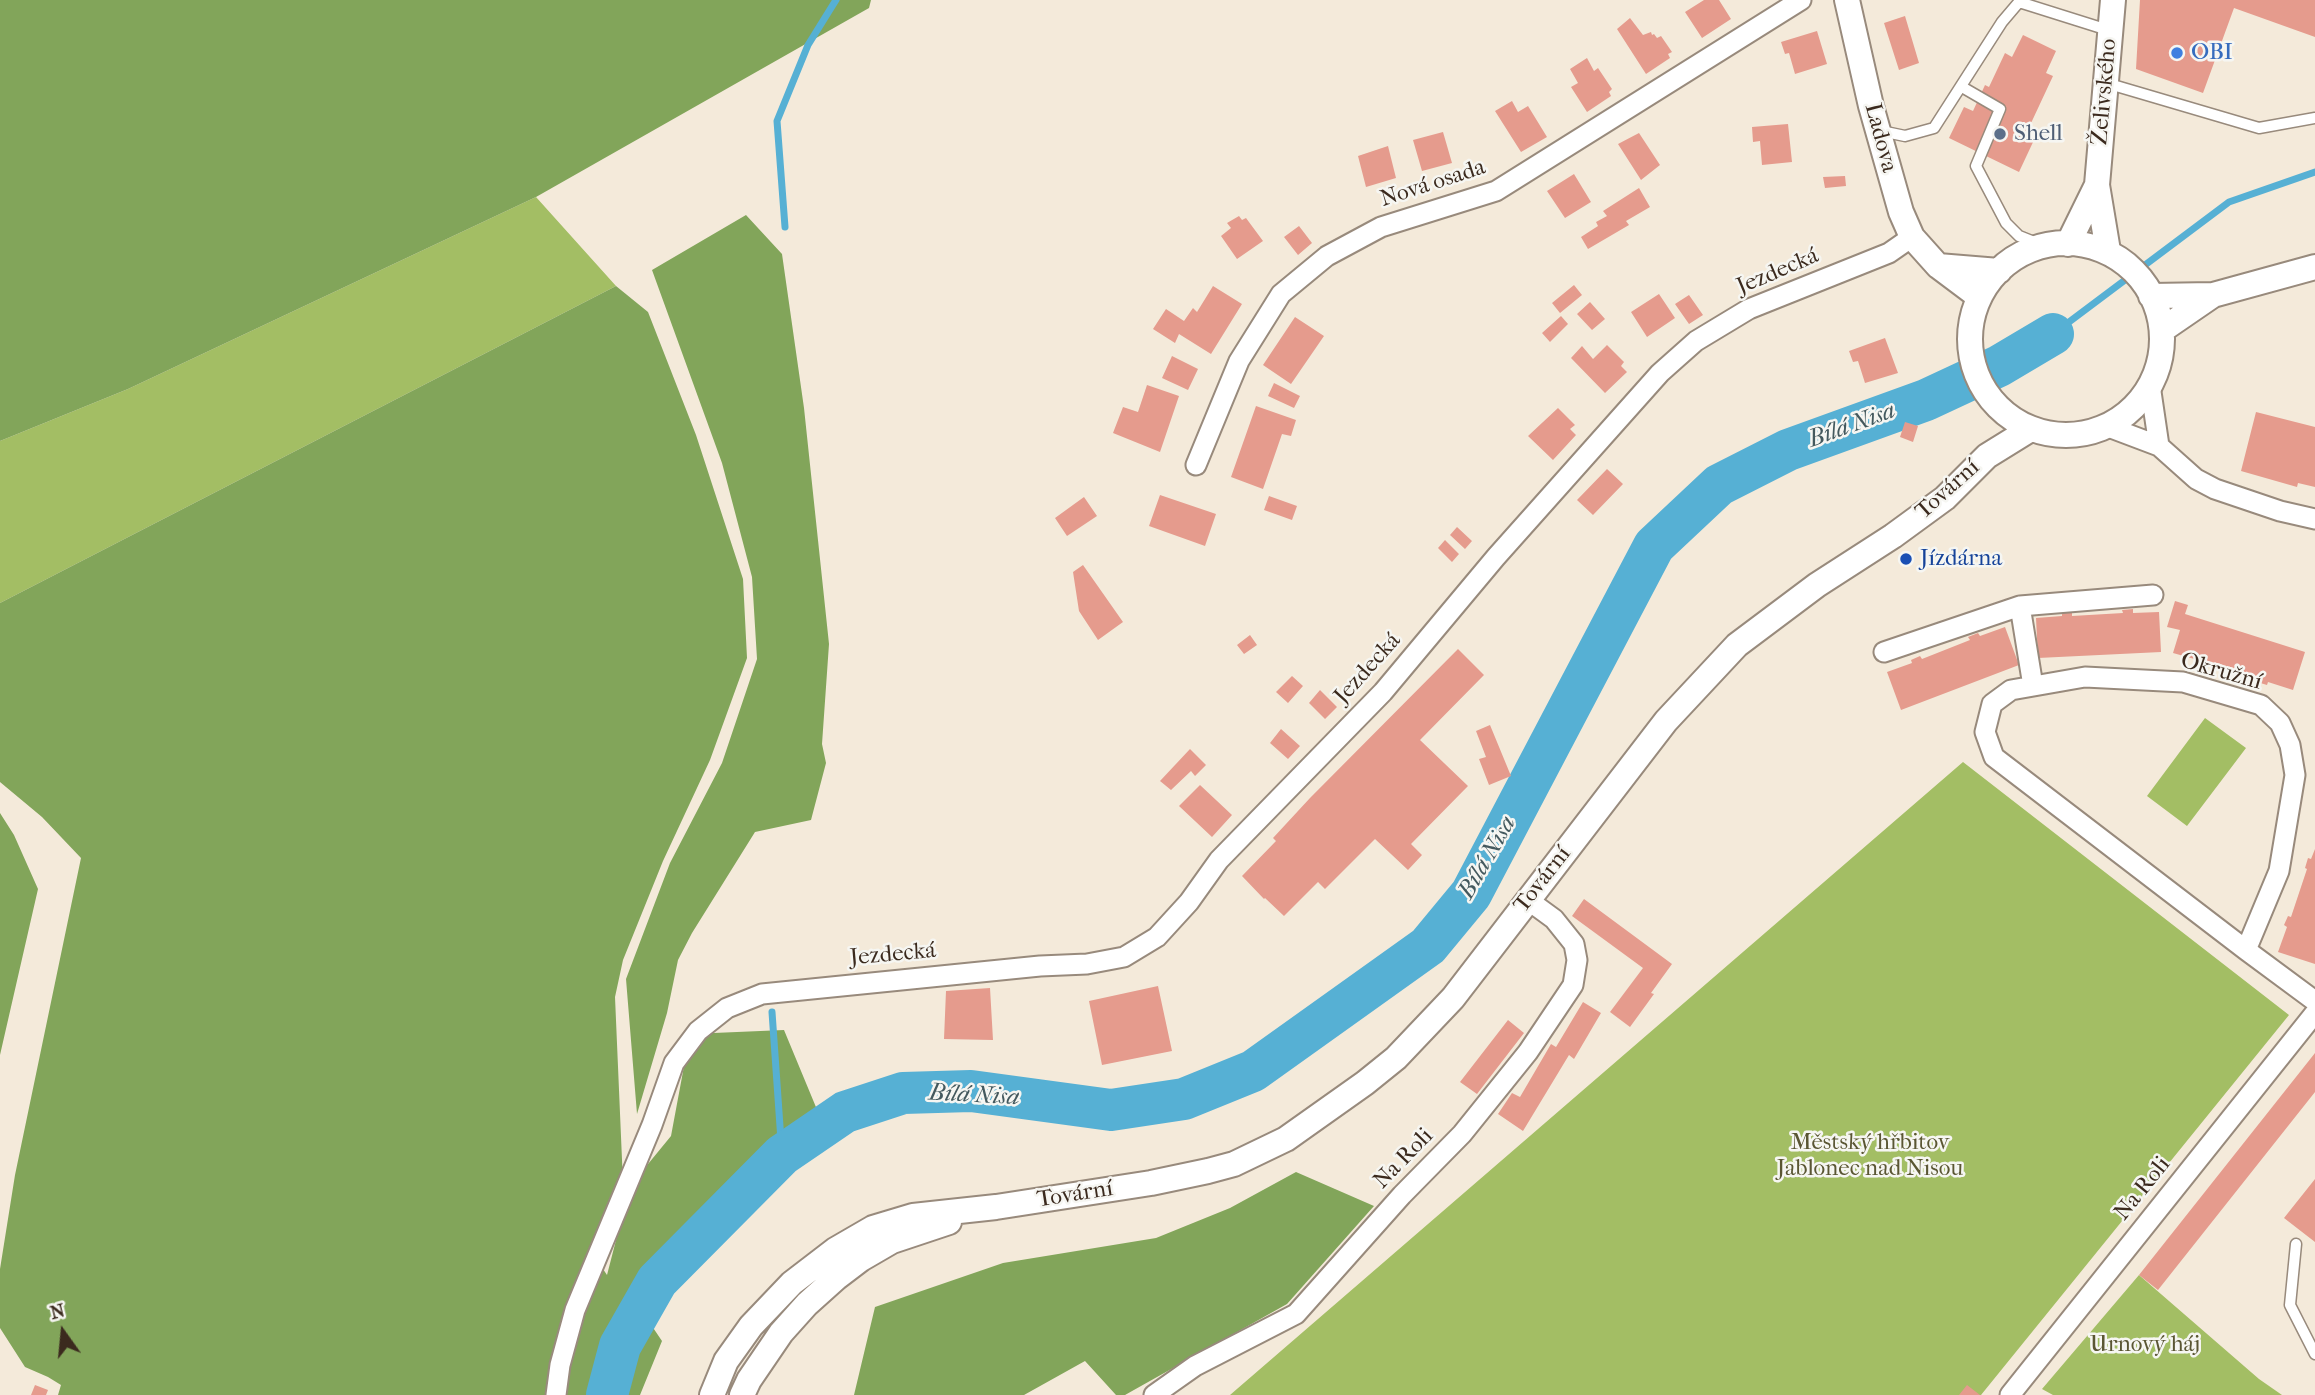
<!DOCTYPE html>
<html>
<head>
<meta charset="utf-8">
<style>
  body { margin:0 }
  #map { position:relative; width:2315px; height:1395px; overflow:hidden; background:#f4eada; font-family:"IM FELL French Canon",serif }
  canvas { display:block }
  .north { position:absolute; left:28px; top:1297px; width:70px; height:70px; -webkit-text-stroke:5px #f6f6f2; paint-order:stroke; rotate:345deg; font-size:19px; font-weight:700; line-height:28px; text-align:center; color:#3b2a1e }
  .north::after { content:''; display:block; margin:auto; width:24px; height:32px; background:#3b2a1e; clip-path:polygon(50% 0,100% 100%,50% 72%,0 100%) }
</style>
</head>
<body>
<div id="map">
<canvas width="2315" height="1395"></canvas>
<div class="north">N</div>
</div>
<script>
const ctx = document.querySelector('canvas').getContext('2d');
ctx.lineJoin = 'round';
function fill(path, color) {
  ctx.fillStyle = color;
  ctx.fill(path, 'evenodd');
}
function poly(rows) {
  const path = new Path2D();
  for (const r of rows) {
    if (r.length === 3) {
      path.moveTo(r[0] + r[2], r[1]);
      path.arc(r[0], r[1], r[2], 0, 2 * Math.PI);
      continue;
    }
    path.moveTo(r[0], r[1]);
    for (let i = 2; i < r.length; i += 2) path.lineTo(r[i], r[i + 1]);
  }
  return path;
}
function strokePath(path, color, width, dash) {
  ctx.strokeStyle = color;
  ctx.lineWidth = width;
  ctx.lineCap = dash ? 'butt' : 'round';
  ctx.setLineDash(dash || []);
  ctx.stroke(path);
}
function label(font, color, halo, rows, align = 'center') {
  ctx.font = font + ' "IM FELL French Canon",serif';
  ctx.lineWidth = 5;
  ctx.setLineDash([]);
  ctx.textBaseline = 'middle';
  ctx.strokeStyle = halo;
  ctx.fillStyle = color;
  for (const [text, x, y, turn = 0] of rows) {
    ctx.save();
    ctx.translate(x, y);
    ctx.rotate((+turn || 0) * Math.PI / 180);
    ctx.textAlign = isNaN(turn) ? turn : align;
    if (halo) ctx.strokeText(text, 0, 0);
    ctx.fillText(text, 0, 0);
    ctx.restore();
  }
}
fill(poly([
  [536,197,616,286,0,603,0,441,128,389],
  [2205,718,2246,748,2187,826,2147,796],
  [1963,762,2289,1015,1981,1395,1230,1395],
  [2139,1275,2259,1379,2282,1395,2053,1395,2042,1389]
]), '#a3be64');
fill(poly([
  [0,0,871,0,869,8,536,197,128,389,0,441],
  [746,215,782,254,804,408,829,644,822,744,826,763,811,820,755,832,692,933,678,960,667,1013,637,1114,626,979,670,863,722,763,757,659,752,577,722,463,652,270],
  [616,286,648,312,696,435,743,579,747,658,710,760,663,861,623,960,615,997,623,1183,599,1263,607,1275,630,1186,671,1136,690,1034,784,1030,818,1112,760,1157,739,1185,714,1205,703,1220,638,1288,637,1304,662,1341,640,1395,58,1395,61,1385,48,1377,25,1367,0,1328,0,1269,15,1175,81,858,42,817,0,782,0,603],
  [0,813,14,835,38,889,0,1055],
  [1296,1172,1374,1206,1287,1304,1125,1395,1116,1395,1085,1361,1024,1395,854,1395,875,1307,1003,1263,1156,1238,1230,1208]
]), '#82a55a');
strokePath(poly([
  [785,227,777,121,808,45,836,0],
  [2053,334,2229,202,2315,172],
  [772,1012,782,1155]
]), '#56b0d4', 7);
strokePath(poly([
  [607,1395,620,1346,657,1281,782,1155,845,1112,903,1093,971,1091,1111,1110,1184,1099,1253,1071,1428,946,1471,894,1654,546,1719,485,1788,450,1926,400,1999,366,2053,334]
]), '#56b0d4', 42);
fill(poly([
  [1704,0,1719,0,1731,19,1702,38,1685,12],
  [2140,0,2315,0,2315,37,2234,8,2203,93,2136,69],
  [1905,16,1919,63,1899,70,1884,23],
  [1630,18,1643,35,1651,32,1652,35,1654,34,1657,38,1661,36,1672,52,1668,54,1670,58,1646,74,1617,29],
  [1817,31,1827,64,1795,74,1789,53,1785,54,1781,42],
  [2023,35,2056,51,2046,73,2053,76,2025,136,2034,140,2019,172,1949,138,1964,107,1973,111,1985,85,1989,87,2005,53,2012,57],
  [1587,58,1594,71,1598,68,1612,89,1609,92,1611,96,1587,112,1571,87,1578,83,1570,69],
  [1512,101,1518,112,1528,106,1547,137,1521,152,1495,111],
  [1788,124,1792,162,1762,165,1760,141,1753,142,1752,127],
  [1443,132,1452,163,1422,171,1413,140],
  [1639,133,1660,165,1641,180,1618,144],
  [1388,146,1396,178,1366,187,1358,156],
  [1574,174,1591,202,1565,218,1547,191],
  [1845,176,1846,186,1825,188,1823,177],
  [1639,188,1650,207,1626,221,1629,225,1588,249,1581,237,1598,226,1596,222,1607,216,1603,211],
  [1239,216,1242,220,1246,218,1263,241,1237,259,1221,236,1231,228,1227,223],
  [1299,226,1312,243,1298,255,1284,237],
  [1574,285,1582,295,1560,313,1552,303],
  [1213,286,1242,304,1211,354,1179,334,1175,343,1153,329,1166,309,1184,321,1193,308,1197,312],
  [1659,294,1675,318,1647,337,1631,312],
  [1689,295,1703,315,1689,324,1675,304],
  [1590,302,1605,319,1592,330,1577,314],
  [1561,316,1568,324,1550,342,1542,333],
  [1295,317,1324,336,1291,384,1263,365],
  [1885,338,1898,373,1865,383,1858,361,1853,362,1849,351],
  [1607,345,1624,362,1621,366,1627,372,1605,393,1571,358,1582,346,1593,359],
  [1172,356,1198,369,1188,390,1162,378],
  [1274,383,1300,396,1294,408,1268,396],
  [1147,385,1179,396,1160,452,1113,433,1123,407,1138,412],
  [1256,406,1296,420,1291,436,1282,434,1263,489,1231,477],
  [1558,408,1575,425,1570,429,1576,435,1553,460,1528,436],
  [2256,412,2315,427,2315,487,2298,483,2297,487,2241,471],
  [1905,422,1918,426,1913,442,1900,437],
  [1607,469,1623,484,1593,515,1577,500],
  [1160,495,1216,514,1205,546,1149,526],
  [1269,496,1297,506,1292,520,1264,510],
  [1084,497,1097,516,1067,536,1055,518],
  [1457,527,1472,541,1465,549,1450,535],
  [1445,540,1459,554,1452,562,1438,548],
  [1083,565,1123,622,1098,640,1079,611,1073,572],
  [2175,601,2188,605,2185,614,2305,652,2293,690,2268,682,2267,685,2257,682,2258,679,2208,664,2207,667,2197,664,2198,660,2173,653,2180,630,2167,627],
  [2133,609,2133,613,2159,612,2161,652,2038,658,2036,618,2062,616,2062,613,2072,612,2072,616,2123,613,2122,610],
  [2005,627,2019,665,1901,710,1887,672,1912,663,1911,660,1920,656,1922,659,1970,640,1968,637,1978,633,1980,636],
  [1250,635,1257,645,1244,654,1237,645],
  [1458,649,1484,675,1420,740,1468,786,1411,844,1422,855,1408,870,1375,839,1325,889,1318,882,1284,916,1265,898,1264,899,1242,876,1276,841,1273,838,1310,798],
  [1292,676,1303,686,1288,703,1276,692],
  [1320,690,1337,707,1325,719,1309,703],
  [1490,725,1511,776,1489,785,1479,759,1486,757,1476,731],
  [1281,729,1300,746,1288,759,1270,743],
  [1190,749,1206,765,1195,776,1191,771,1171,790,1160,781],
  [1200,785,1232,815,1212,837,1179,806],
  [2315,849,2315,964,2278,952,2287,927,2284,925,2288,916,2291,917,2307,869,2305,868,2308,858,2311,859],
  [1584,899,1672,964,1651,993,1654,994,1630,1027,1610,1012,1643,968,1572,916],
  [1158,986,1172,1051,1102,1065,1089,1001],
  [990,988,993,1040,944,1039,946,991],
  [1583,1002,1601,1013,1574,1059,1569,1055,1523,1131,1498,1114,1512,1093,1520,1097,1551,1044,1556,1047],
  [1508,1020,1524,1033,1477,1094,1460,1082],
  [2315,1053,2315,1092,2158,1290,2139,1275],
  [2315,1179,2315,1242,2284,1218],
  [35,1385,48,1390,46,1395,31,1395],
  [1967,1385,1980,1395,1959,1395]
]), '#e59b8d');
const service = poly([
  [2106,83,2259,128,2315,118],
  [1962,87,2000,109,1976,166,2006,223,2019,236,2044,246],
  [1881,131,1905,136,1934,128,2002,22,2019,2,2108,30],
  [2296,1244,2290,1305,2315,1354]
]);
const minor = poly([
  [2150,385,2159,446],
  [2106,426,2159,446,2196,479,2215,489,2280,511,2315,519],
  [1196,465,1239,361,1281,294,1327,256,1381,227,1496,191,1801,0],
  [2020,606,2033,686],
  [1884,652,2020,606,2153,595],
  [2246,950,2279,871,2295,775,2290,745,2280,723,2261,705,2183,682,2085,677,2011,690,1992,704,1985,732,1994,757,2246,950,2315,1001],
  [556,1395,560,1365,575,1310,652,1125,674,1063,698,1031,727,1008,762,994,1040,966,1087,964,1124,957,1157,937,1189,902,1219,860,1383,692,1496,557,1660,373,1696,341,1749,309,1889,253,1912,237],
  [1154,1395,1195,1366,1296,1314,1402,1195,1462,1134,1528,1052,1573,985,1577,960,1574,944,1554,919,1528,900],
  [2010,1395,2315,1013]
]);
const tertiary = poly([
  [1847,0,1871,106,1901,212,1912,237,1938,266,1978,296],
  [2066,339,96],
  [2068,244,2097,185],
  [2108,251,2097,185,2113,0],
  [1938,266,1999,271],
  [2151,296,2213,295,2315,267],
  [2162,330,2213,295],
  [712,1395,726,1361,751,1326,792,1283,835,1250,873,1228,913,1216,996,1207,1151,1183,1208,1171,1234,1164,1286,1139,1365,1083,1396,1058,1453,998,1666,721,1737,645,1817,585,1893,536,1945,498,1987,456,2029,430],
  [742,1395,749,1380,781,1333,807,1304,836,1278,861,1259,892,1241,949,1222]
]);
strokePath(service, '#988a7c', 13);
strokePath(minor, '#988a7c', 23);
strokePath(tertiary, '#988a7c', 28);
strokePath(service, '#fff', 10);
strokePath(minor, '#fff', 19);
strokePath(tertiary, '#fff', 24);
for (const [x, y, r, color] of [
  [2177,53,7,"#3f7fe0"],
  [2000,134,7,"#5c6f8a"],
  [1906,559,7,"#1a4fb4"]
]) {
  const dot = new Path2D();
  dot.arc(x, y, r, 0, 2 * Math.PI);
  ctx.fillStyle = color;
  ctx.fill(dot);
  strokePath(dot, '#f6f6f2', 2.5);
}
label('23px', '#366cbe', '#f6f6f2', [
  ["OBI",2191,53]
], 'left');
label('23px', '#3b2a1e', '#f6f6f2', [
  ["Želivského",2105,92,-85],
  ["Ladova",1880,138,75],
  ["Nová osada",1433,184,-18],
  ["Jezdecká",1778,272,-23],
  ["Tovární",1948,490,-42],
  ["Jezdecká",1368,669,-48],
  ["Okružní",2221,672,16],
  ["Tovární",1543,880,-52],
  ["Jezdecká",893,955,-5],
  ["Na Roli",1404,1159,-46],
  ["Na Roli",2143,1189,-51],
  ["Tovární",1075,1195,-9]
]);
label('23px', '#4e5e75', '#f6f6f2', [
  ["Shell",2014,134]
], 'left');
label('23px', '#164399', '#f6f6f2', [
  ["Jízdárna",1920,559]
], 'left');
label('23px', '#5a5633', '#f6f6f2', [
  ["Městský hřbitov",1870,1143],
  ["Jablonec nad Nisou",1870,1169],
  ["Urnový háj",2145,1345]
]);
label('italic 24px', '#44595e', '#f6f6f2', [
  ["Bílá Nisa",1852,426,-20],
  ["Bílá Nisa",1488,858,-60],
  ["Bílá Nisa",974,1096,3]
]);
</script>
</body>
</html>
